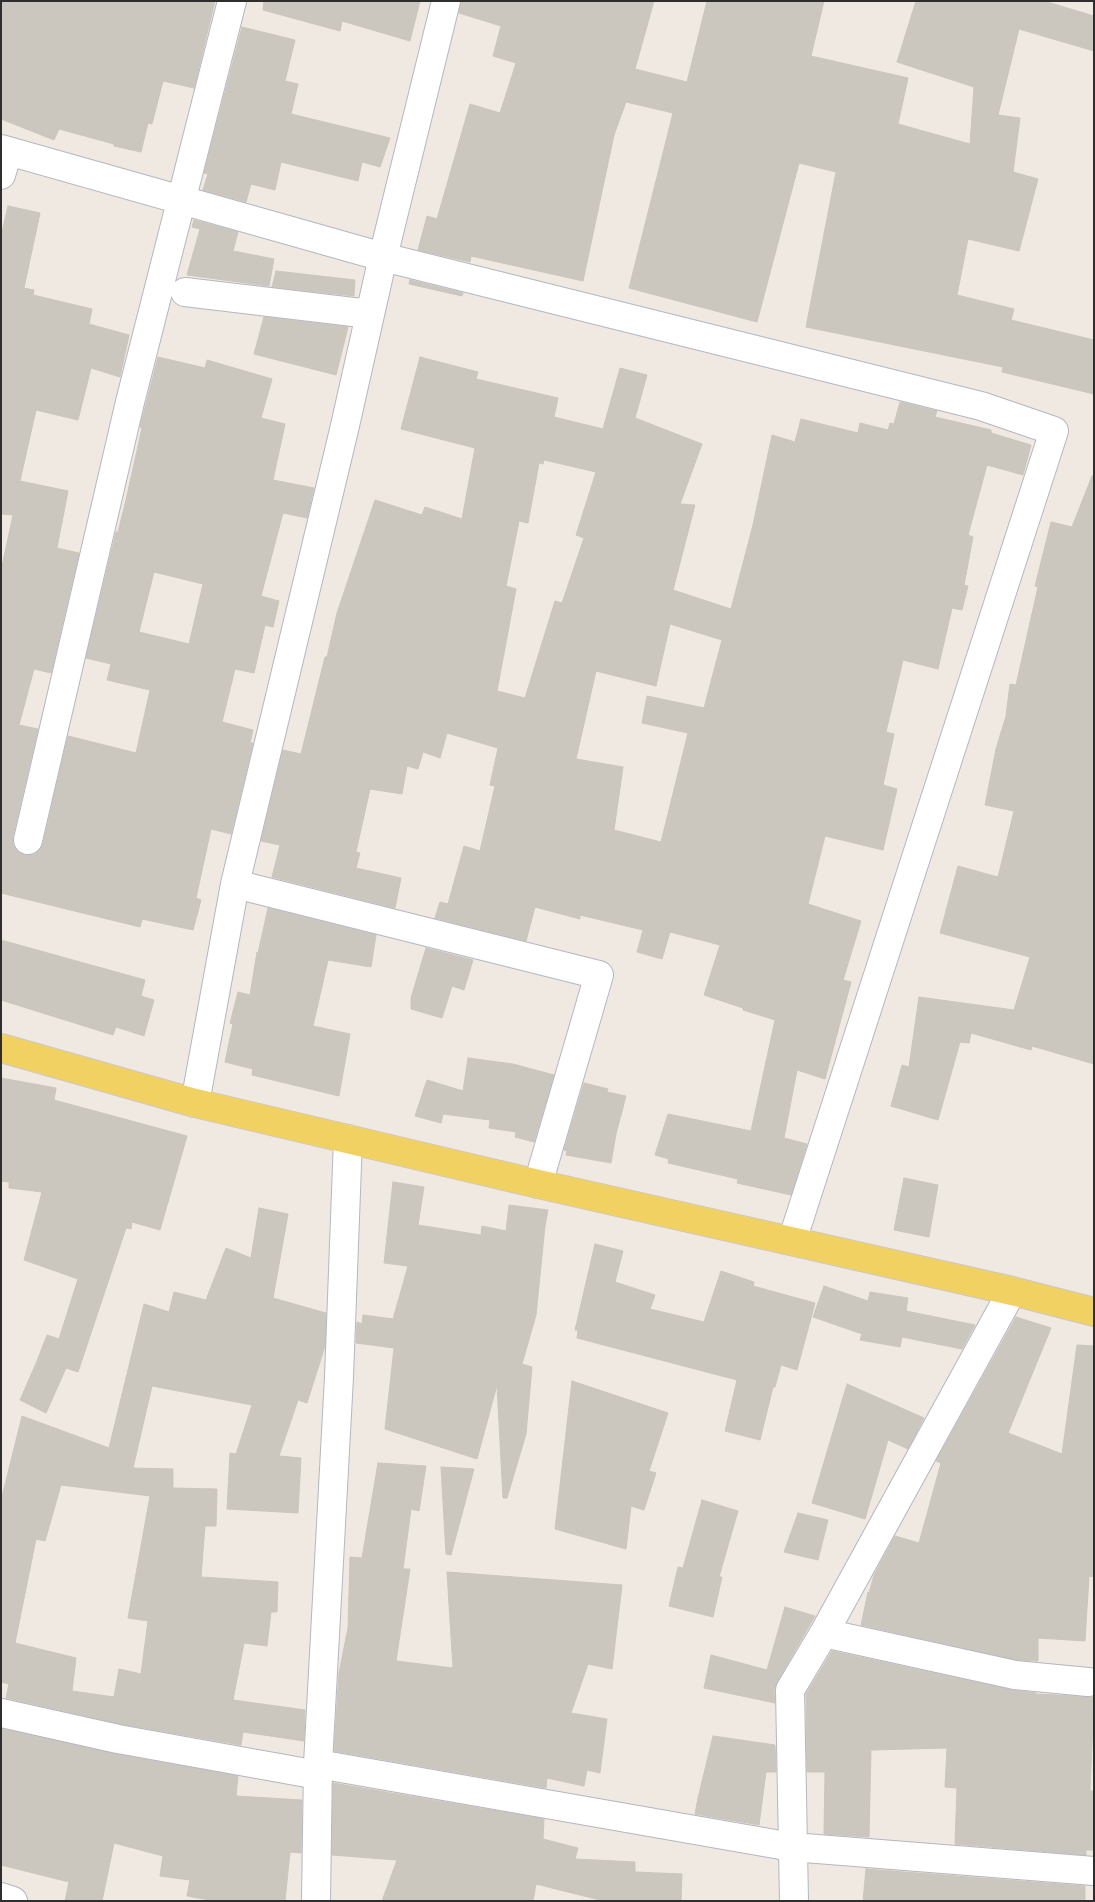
<!DOCTYPE html>
<html>
<head>
<meta charset="utf-8">
<style>
  body { margin:0 }
  #map { position:relative; width:1095px; height:1902px; overflow:hidden; background:#efe9e1; font-family:Figtree,sans-serif }
  canvas { display:block }
  .frame { position:absolute; inset:0; border:2px solid #2e2e2e; pointer-events:none }
</style>
</head>
<body>
<div id="map">
<canvas width="1095" height="1902"></canvas>
<div class="frame"></div>
</div>
<script>
const ctx = document.querySelector('canvas').getContext('2d');
ctx.lineJoin = 'round';
function fill(path, color) {
  ctx.fillStyle = color;
  ctx.fill(path, 'evenodd');
}
function poly(rows) {
  const path = new Path2D();
  for (const r of rows) {
    path.moveTo(r[0], r[1]);
    for (let i = 2; i < r.length; i += 2) path.lineTo(r[i], r[i + 1]);
  }
  return path;
}
function strokePath(path, color, width, dash) {
  ctx.strokeStyle = color;
  ctx.lineWidth = width;
  ctx.lineCap = dash ? 'butt' : 'round';
  ctx.setLineDash(dash || []);
  ctx.stroke(path);
}
const building = poly([
  [1,1,215,1,194,88,163,81,152,124,148,123,141,152,114,146,114,144,59,129,54,140,1,119,1,1],
  [264,1,420,1,410,41,342,21,340,31,263,10,264,1],
  [461,1,654,1,635,69,687,82,707,1,824,1,811,56,908,78,898,124,970,144,974,87,897,62,916,1,1044,1,1094,16,1094,51,1019,29,998,115,1020,118,1013,172,1038,179,1019,251,968,239,957,295,1014,309,1011,320,1094,340,1094,394,1002,372,1003,367,806,327,836,172,799,163,757,322,629,288,673,113,626,102,614,135,583,281,471,256,470,262,418,250,427,216,437,219,470,104,500,113,516,63,493,56,501,26,459,13,461,1],
  [242,27,295,40,285,81,298,84,291,114,390,138,380,167,362,162,358,181,281,162,275,190,251,184,246,202,203,190,208,174,204,173,242,27],
  [8,206,40,213,24,288,34,290,33,295,92,309,89,324,129,335,120,377,91,368,78,420,36,410,20,481,68,491,57,548,79,553,51,673,34,669,19,725,38,729,13,836,13,845,18,852,25,855,33,855,39,851,43,844,68,736,136,753,150,690,107,680,111,664,86,658,116,532,118,532,126,500,142,428,140,427,158,357,205,368,207,360,272,379,261,418,285,424,273,480,314,488,307,518,283,513,261,596,279,601,273,627,265,625,254,673,235,669,222,722,253,730,250,743,253,743,231,834,211,829,196,898,201,900,193,930,142,919,140,927,1,893,1,571,13,515,1,514,1,237,8,206],
  [154,572,203,584,189,644,139,632,154,572],
  [194,220,238,232,233,251,274,259,269,286,187,275,200,229,192,227,194,220],
  [276,271,355,280,354,296,272,287,276,271],
  [410,280,463,293,462,296,409,284,410,280],
  [264,317,348,327,336,375,254,354,264,317],
  [420,357,478,372,476,379,558,398,554,417,603,429,620,368,647,375,635,418,702,444,680,504,695,505,673,590,731,609,753,525,772,435,795,442,801,419,858,433,860,423,888,430,890,423,894,424,900,402,937,411,935,417,991,430,991,433,1031,445,1023,475,987,465,968,535,973,537,964,585,968,586,962,610,952,608,938,669,903,660,886,732,894,734,883,785,897,789,883,850,825,836,808,904,861,921,843,980,851,982,825,1079,797,1070,784,1138,807,1144,791,1195,737,1183,738,1179,668,1163,669,1159,655,1155,668,1114,751,1131,775,1020,743,1010,743,1008,704,995,720,945,670,932,662,959,637,952,643,930,580,915,580,919,535,907,526,941,435,918,440,902,448,904,464,846,480,851,495,786,490,785,498,748,447,733,440,758,423,752,418,769,407,766,402,794,370,789,356,852,360,853,356,868,401,878,395,908,272,877,280,845,261,841,283,750,301,754,325,657,327,657,337,613,375,500,422,515,425,507,462,519,475,448,401,429,420,357],
  [544,460,596,472,576,535,584,538,562,603,555,601,525,698,497,691,516,589,506,586,519,521,528,523,539,463,543,464,544,460],
  [670,624,722,640,704,708,647,696,642,723,688,733,661,842,614,830,623,767,576,759,596,671,656,686,670,624],
  [1092,476,1094,477,1094,1064,1032,1046,1031,1050,971,1033,969,1043,960,1042,938,1120,891,1106,902,1065,909,1067,919,997,1014,1010,1030,957,940,933,958,866,998,877,1014,811,985,805,996,749,1006,716,1010,684,1016,685,1038,587,1035,586,1051,522,1072,527,1092,476],
  [268,908,376,935,371,967,328,960,313,1026,350,1034,339,1096,252,1075,253,1069,225,1062,233,1024,230,1023,238,992,250,995,257,952,258,953,268,908],
  [1,940,145,980,141,996,154,1000,144,1036,116,1027,113,1035,1,1000,1,940],
  [426,948,473,960,464,990,452,986,442,1018,411,1009,411,998,426,948],
  [468,1058,513,1064,554,1075,534,1142,515,1137,516,1132,489,1128,490,1120,443,1114,441,1123,415,1116,427,1080,463,1091,468,1058],
  [1,1078,56,1088,54,1100,187,1136,160,1230,132,1222,131,1229,126,1228,78,1372,66,1368,46,1413,20,1400,37,1361,47,1335,59,1339,78,1279,24,1260,42,1192,9,1188,9,1182,1,1181,1,1078],
  [584,1083,608,1089,607,1092,626,1096,616,1134,611,1163,566,1155,567,1151,564,1150,584,1083],
  [904,1178,938,1185,929,1237,894,1230,904,1178],
  [393,1182,424,1187,418,1225,481,1235,482,1226,506,1231,509,1205,548,1210,545,1226,536,1315,522,1364,532,1367,526,1434,507,1498,503,1498,497,1385,477,1459,385,1429,394,1348,356,1343,357,1322,362,1324,363,1315,393,1319,408,1266,384,1263,393,1182],
  [259,1208,288,1214,273,1298,326,1313,325,1346,307,1403,298,1400,279,1456,301,1458,298,1513,227,1509,230,1453,236,1454,252,1405,152,1386,133,1468,173,1469,173,1488,217,1489,216,1526,205,1526,201,1577,278,1582,277,1612,271,1612,267,1646,244,1643,233,1700,305,1710,304,1741,243,1732,241,1745,121,1724,6,1698,9,1684,1,1682,1,1501,22,1416,109,1448,144,1304,169,1312,174,1292,206,1300,226,1248,251,1258,259,1208],
  [61,1485,150,1496,128,1618,148,1621,141,1674,119,1669,114,1697,72,1691,76,1658,15,1643,36,1539,45,1541,61,1485],
  [595,1244,623,1251,615,1282,655,1295,650,1309,704,1322,721,1271,754,1282,753,1286,815,1303,797,1370,781,1365,775,1387,773,1387,760,1440,725,1431,737,1380,577,1338,578,1330,575,1330,595,1244],
  [824,1286,868,1301,870,1292,908,1298,906,1311,975,1325,962,1349,902,1337,900,1347,860,1340,862,1334,813,1317,824,1286],
  [1016,1317,1051,1328,1008,1433,1062,1454,1077,1345,1094,1346,1094,1577,1089,1576,1085,1641,1038,1638,1038,1661,1017,1660,861,1625,868,1592,869,1593,874,1575,895,1536,919,1543,941,1463,936,1461,1016,1317],
  [572,1381,668,1413,649,1471,656,1473,644,1510,631,1506,626,1549,555,1529,572,1381],
  [847,1384,924,1418,908,1449,888,1440,865,1519,812,1503,847,1384],
  [378,1463,426,1466,419,1511,411,1509,403,1569,410,1569,396,1661,453,1668,447,1572,622,1585,612,1669,588,1664,571,1713,607,1719,600,1773,587,1770,584,1786,547,1778,546,1788,334,1751,339,1673,348,1628,350,1557,362,1558,378,1463],
  [441,1467,474,1469,451,1555,446,1554,441,1467],
  [702,1500,738,1511,719,1577,722,1577,713,1617,669,1606,678,1567,683,1568,702,1500],
  [798,1513,828,1520,818,1560,784,1552,798,1513],
  [785,1607,815,1616,777,1682,774,1690,775,1703,704,1688,711,1655,767,1670,785,1607],
  [832,1651,1012,1690,1036,1693,1036,1694,1094,1697,1090,1791,1094,1791,1094,1850,1086,1850,1086,1855,955,1844,957,1788,945,1787,947,1748,871,1750,869,1837,824,1834,825,1772,807,1772,806,1694,832,1651],
  [1,1729,115,1754,238,1776,236,1796,302,1800,301,1853,290,1852,285,1901,215,1901,187,1896,190,1880,160,1876,163,1856,114,1843,102,1901,65,1901,69,1882,1,1865,1,1729],
  [713,1736,775,1745,776,1772,766,1772,759,1825,695,1814,698,1798,713,1736],
  [333,1783,544,1819,543,1839,578,1848,575,1859,635,1862,635,1872,682,1874,681,1901,604,1901,536,1884,533,1901,382,1901,397,1860,332,1855,333,1783],
  [866,1869,1085,1886,1085,1901,863,1901,866,1869]
]);
fill(building, '#cbc7bf');
strokePath(building, '#cbc5ba', 1);
const minor = poly([
  [1,149,383,257,981,406,1054,431,792,1241],
  [1,175,8,152],
  [185,292,370,314],
  [28,840,130,402,232,1],
  [235,884,599,975,538,1184],
  [195,1103,235,884,344,430,383,257,446,1],
  [824,1633,1015,1675,1088,1682],
  [1,1713,118,1739,318,1775],
  [318,1764,792,1847,1094,1871],
  [1,1897,13,1901],
  [316,1901,318,1764,339,1377,348,1139],
  [794,1901,790,1690,824,1633,1012,1291]
]);
const major = poly([
  [1,1048,195,1103,538,1184,1012,1291,1094,1312]
]);
strokePath(minor, '#b4b7c1', 30);
strokePath(major, '#c9c9c9', 30);
strokePath(minor, '#fff', 28);
strokePath(major, '#f2d163', 28);
</script>
</body>
</html>
